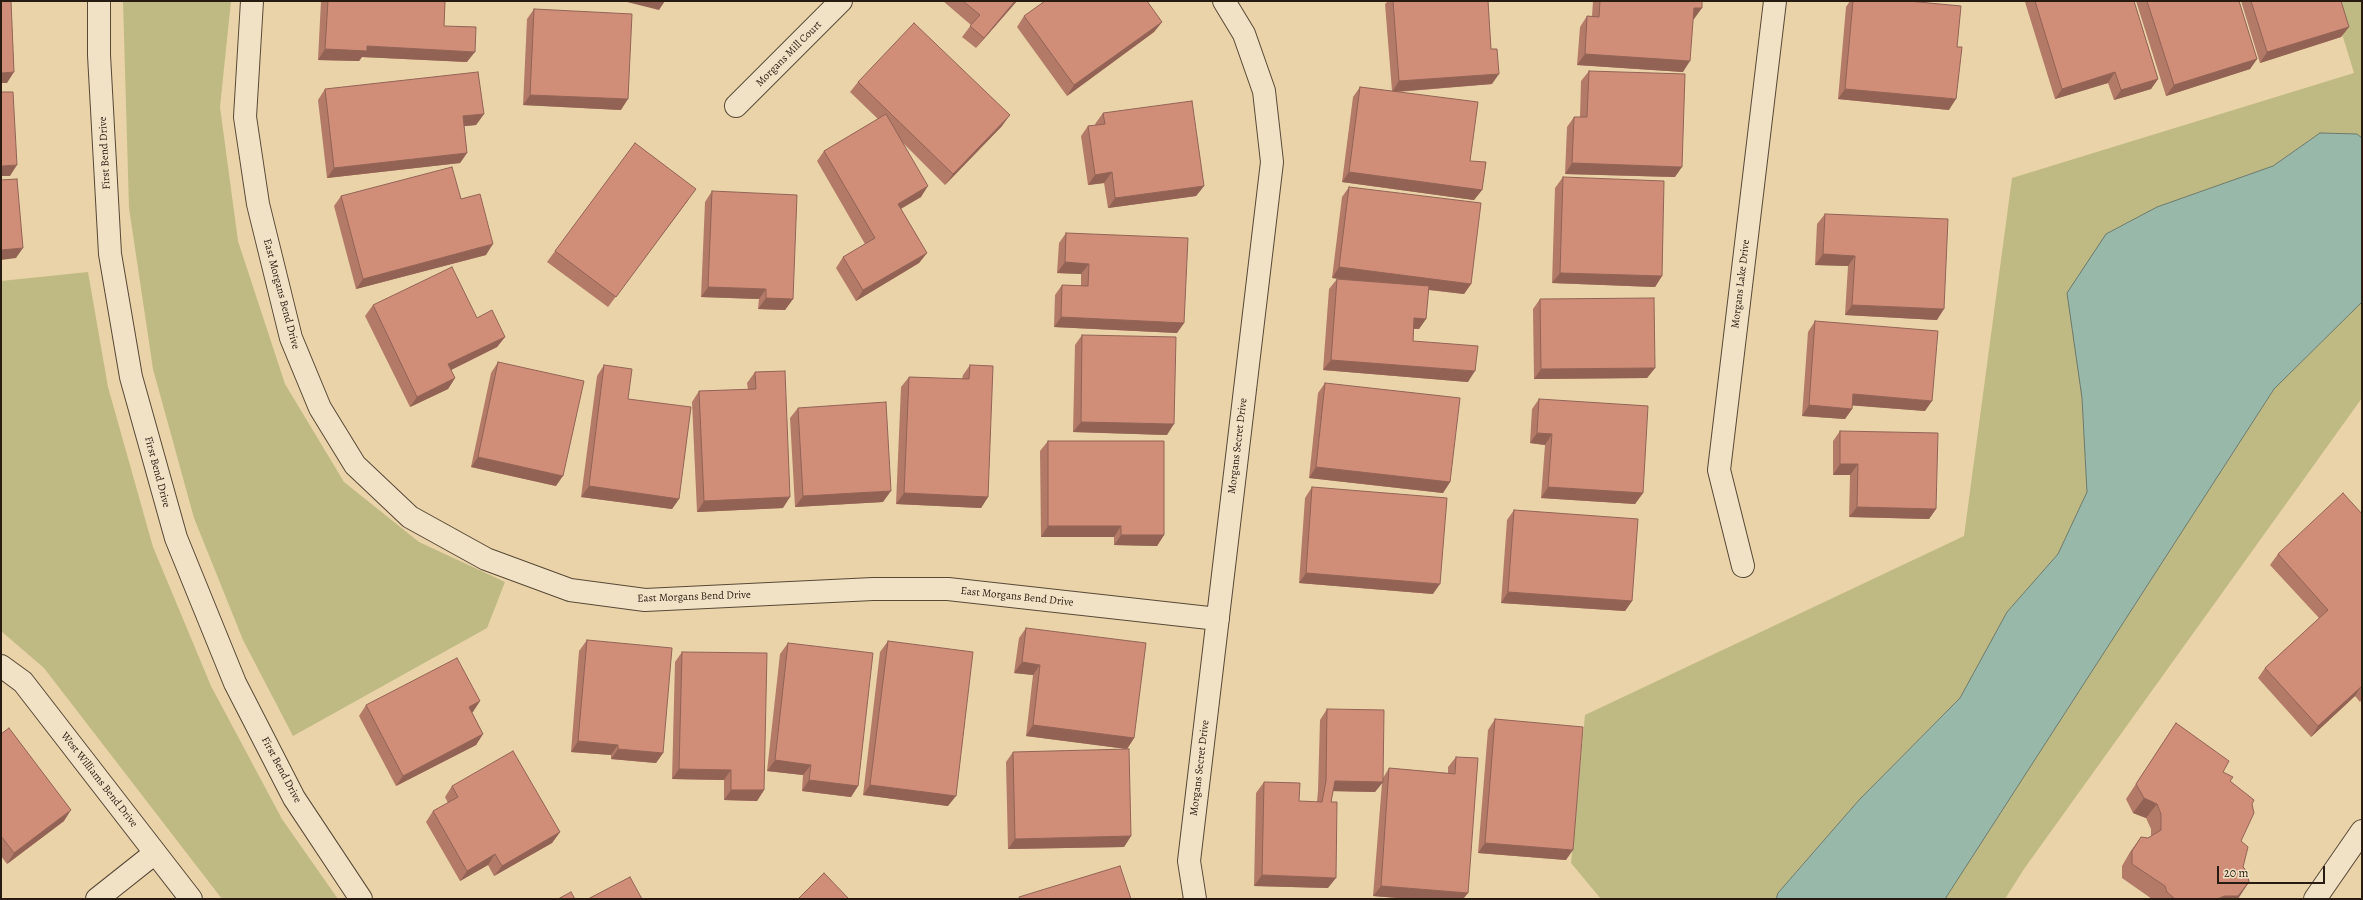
<!DOCTYPE html>
<html>
<head>
<meta charset="utf-8">
<style>
  body { margin:0 }
  #map { position:relative; width:2363px; height:900px; overflow:hidden; background:#ead3a8; font-family:Alegreya,serif }
  canvas { display:block }
  .frame { position:absolute; inset:0; border:2px solid #281b11; pointer-events:none }
  .scale { position:absolute; left:2217px; top:866px; width:108px; height:18px; box-sizing:border-box; border:2px solid #281b11; border-top:0; padding-left:5px; font-size:12px; line-height:14px; white-space:nowrap; color:#281b11; -webkit-text-stroke:3px #f1e2c6; paint-order:stroke }
</style>
</head>
<body>
<div id="map">
<canvas width="2363" height="900"></canvas>
<div class="frame"></div>
<div class="scale">20 m</div>
</div>
<script>
const ctx = document.querySelector('canvas').getContext('2d');
ctx.lineJoin = 'round';
function fill(path, color) {
  ctx.fillStyle = color;
  ctx.fill(path, 'evenodd');
}
function poly(rows) {
  const path = new Path2D();
  for (const r of rows) {
    path.moveTo(r[0], r[1]);
    for (let i = 2; i < r.length; i += 2) path.lineTo(r[i], r[i + 1]);
  }
  return path;
}
function strokePath(path, color, width, dash) {
  ctx.strokeStyle = color;
  ctx.lineWidth = width;
  ctx.lineCap = dash ? 'butt' : 'round';
  ctx.setLineDash(dash || []);
  ctx.stroke(path);
}
function label(font, color, halo, rows, align = 'center') {
  ctx.font = font + ' Alegreya,serif';
  ctx.lineWidth = 3;
  ctx.setLineDash([]);
  ctx.textBaseline = 'middle';
  ctx.strokeStyle = halo;
  ctx.fillStyle = color;
  for (const [text, x, y, turn = 0] of rows) {
    ctx.save();
    ctx.translate(x, y);
    ctx.rotate((+turn || 0) * Math.PI / 180);
    ctx.textAlign = isNaN(turn) ? turn : align;
    if (halo) ctx.strokeText(text, 0, 0);
    ctx.fillText(text, 0, 0);
    ctx.restore();
  }
}
fill(poly([
  [123,1,231,1,220,107,238,241,285,384,344,482,419,542,505,582,487,628,293,736,243,640,194,518,153,369,129,208],
  [2332,1,2362,1,2362,138,2357,134,2320,133,2273,166,2157,207,2106,234,2082,398,2087,492,2058,554,2007,612,1960,698,1859,800,1778,893,1776,899,1601,899,1571,863,1585,715,1964,536,2012,178,2354,73],
  [88,272,108,387,153,547,211,686,282,819,338,899,222,899,44,668,1,631,1,281],
  [2362,302,2362,398,2024,869,2005,899,1945,899,2274,389]
]), '#bfba83');
const water = poly([
  [2320,133,2357,134,2362,138,2362,302,2274,389,1945,899,1776,899,1778,893,1859,800,1960,698,2007,612,2058,554,2087,492,2082,398,2067,293,2106,234,2157,207,2273,166,2320,133]
]);
fill(water, '#98b8a9');
strokePath(water, '#6b796c', 1);
const minor = poly([
  [252,1,245,117,258,204,291,338,320,408,355,465,410,517,486,559,570,590,645,600,873,589,948,589,1218,619],
  [736,106,841,1],
  [1743,566,1719,470,1775,1],
  [1,666,23,682,191,899],
  [97,899,155,853],
  [1195,899,1189,861,1272,162,1264,91,1244,34,1224,1],
  [2315,899,2362,831]
]);
const tertiary = poly([
  [99,1,99,55,110,254,131,377,176,538,235,683,294,798,361,899]
]);
strokePath(minor, '#584937', 24);
strokePath(tertiary, '#584937', 24);
strokePath(minor, '#f1e2c6', 22);
strokePath(tertiary, '#f1e2c6', 22);
fill(poly([
  [321,1,445,1,444,26,467,62,362,57,359,61,318,60],
  [943,1,1017,1,976,48,962,37,971,25],
  [1388,1,1488,1,1492,84,1397,92,1470,161,1482,190,1474,200,1342,182,1353,97,1360,87,1392,91,1385,4],
  [1593,1,1702,1,1694,19,1693,19,1683,72,1577,65,1580,27,1587,16,1592,16],
  [1850,1,1908,1,1949,110,1838,99,1846,7],
  [2026,1,2134,1,2158,79,2151,89,2114,100,2108,83,2055,99,2025,2],
  [2136,1,2239,1,2257,59,2250,69,2166,96],
  [2241,1,2341,1,2349,27,2341,37,2260,63],
  [534,9,621,110,523,105,527,19],
  [1024,16,1162,22,1154,32,1067,96,1017,27],
  [1589,71,1675,177,1565,174,1567,127,1574,117,1580,117,1581,81],
  [858,82,1002,126,945,185,903,143,921,197,901,209,927,253,919,263,856,301,836,268,843,257,865,244,817,161,824,151,878,119,850,92],
  [325,89,484,114,476,125,464,126,467,153,460,163,327,178,318,100],
  [1103,113,1204,186,1196,196,1108,208,1104,183,1088,185,1081,136,1088,126,1096,125,1095,124],
  [1563,177,1662,276,1655,287,1552,283,1555,188],
  [1349,187,1471,284,1464,294,1428,290,1426,319,1419,329,1414,329,1413,341,1468,382,1323,370,1329,289,1337,279,1350,280,1332,278,1342,197],
  [712,191,793,299,785,310,758,309,759,299,701,297,705,202],
  [341,196,461,199,486,255,356,289,334,206],
  [689,199,608,307,547,262,555,251],
  [1825,214,1937,320,1845,315,1848,266,1815,265,1817,224],
  [1066,233,1184,323,1177,333,1054,327,1055,295,1062,285,1081,286,1081,274,1057,273,1059,243],
  [1540,299,1655,368,1647,378,1534,379,1533,309],
  [373,305,477,318,505,337,497,347,451,370,455,378,448,389,410,407,365,316],
  [1815,321,1925,411,1852,405,1852,409,1845,419,1802,416,1808,332],
  [1082,335,1167,435,1073,432,1075,345],
  [498,362,556,486,471,467,491,373],
  [604,365,628,399,679,499,672,509,581,497,597,376],
  [970,365,988,497,981,508,896,504,901,387,909,377,962,379,963,375],
  [755,372,783,508,697,512,692,402,699,391,748,390,747,383],
  [1325,383,1450,482,1443,493,1309,478,1318,393],
  [1539,399,1643,493,1635,504,1541,498,1545,445,1530,443,1532,409],
  [798,408,883,502,795,507,790,418],
  [1840,431,1936,509,1929,519,1849,517,1850,475,1833,475,1833,441],
  [1048,441,1164,535,1157,546,1114,545,1114,537,1041,537,1040,451],
  [1312,487,1433,594,1299,583,1305,498],
  [1514,510,1632,601,1625,611,1501,603,1507,520],
  [2362,514,2362,700,2360,702,2355,696,2311,737,2258,678,2265,668,2319,618,2270,565,2278,554],
  [1026,628,1134,738,1127,749,1026,736,1033,675,1014,673,1019,638],
  [587,640,663,753,656,763,611,759,611,755,571,752,579,651],
  [888,641,948,806,863,795,880,652],
  [788,643,858,786,851,797,802,791,803,775,767,771,780,654],
  [682,652,764,790,757,801,724,800,724,780,672,779,675,662],
  [480,701,472,712,483,734,476,745,396,786,359,716,366,705],
  [1327,709,1383,778,1389,768,1448,773,1448,767,1456,757,1468,893,1463,899,1410,899,1373,896,1382,783,1375,792,1333,791,1331,802,1328,888,1254,886,1256,793,1264,782,1299,801,1317,802,1318,791,1320,720],
  [1495,719,1566,860,1478,853,1488,730],
  [2176,723,2252,804,2241,841,2243,867,2238,899,2152,899,2122,878,2122,866,2130,852,2141,837,2148,838,2151,836,2151,829,2146,818,2133,813,2126,799],
  [1,734,64,821,7,864,1,856],
  [1013,752,1131,836,1124,847,1008,849,1006,762],
  [452,786,560,832,552,843,494,876,488,865,460,881,426,822,433,811,448,803,445,797]
]), '#b37a68');
fill(poly([
  [623,1,665,1,659,10],
  [1015,1,1017,1,976,48,984,38],
  [1694,8,1702,8,1694,19,1686,18],
  [1162,22,1154,32,1067,96,1074,85],
  [2349,27,2341,37,2260,63,2267,52],
  [367,46,475,52,467,62,362,57,359,61,318,60,325,49],
  [1585,54,1690,61,1683,72,1577,65],
  [2257,59,2250,69,2166,96,2174,85],
  [14,72,7,83,1,83,1,73],
  [2115,72,2108,83,2055,99,2062,89],
  [1499,74,1492,84,1392,92,1399,81],
  [2158,79,2151,89,2114,100,2121,90],
  [1845,89,1956,99,1949,110,1838,99],
  [530,95,628,99,621,110,523,105],
  [484,114,476,125,456,127,463,116],
  [1010,115,1002,126,945,185,953,174],
  [467,153,460,163,327,178,334,168],
  [1572,163,1682,167,1675,177,1565,174],
  [17,165,10,176,1,176,1,166],
  [1112,172,1104,183,1088,185,1095,175],
  [1349,172,1482,190,1474,200,1342,182],
  [928,186,921,197,891,214,898,204],
  [1204,186,1196,196,1108,208,1115,198],
  [493,244,486,255,356,289,363,279],
  [23,248,16,258,1,260,1,250],
  [927,253,919,263,856,301,863,290],
  [1823,254,1855,256,1848,266,1815,265],
  [1065,262,1089,264,1081,274,1057,273],
  [1339,267,1471,284,1464,294,1332,278],
  [1560,273,1662,276,1655,287,1552,283],
  [708,287,766,289,759,299,701,297],
  [766,298,793,299,785,310,758,309],
  [1852,305,1944,309,1937,320,1845,315],
  [1061,317,1184,323,1177,333,1054,327],
  [1414,318,1426,319,1419,329,1407,328],
  [505,337,497,347,441,375,448,364],
  [1331,360,1475,371,1468,382,1323,370],
  [1655,368,1647,378,1534,379,1541,369],
  [455,378,448,389,410,407,417,397],
  [1853,394,1932,401,1925,411,1846,405],
  [1809,405,1852,409,1845,419,1802,416],
  [1081,422,1174,424,1167,435,1073,432],
  [1537,433,1552,434,1545,445,1530,443],
  [478,457,563,476,556,486,471,467],
  [1840,464,1858,464,1850,475,1833,475],
  [1316,467,1450,482,1443,493,1309,478],
  [589,486,679,499,672,509,581,497],
  [1548,487,1643,493,1635,504,1541,498],
  [891,491,883,502,795,507,803,496],
  [904,493,988,497,981,508,896,504],
  [790,497,783,508,697,512,704,501],
  [1857,507,1936,509,1929,519,1849,517],
  [1048,526,1121,526,1114,537,1041,537],
  [1121,535,1164,535,1157,546,1114,545],
  [1306,573,1440,584,1433,594,1299,583],
  [1508,592,1632,601,1625,611,1501,603],
  [1022,662,1040,665,1033,675,1014,673],
  [2362,685,2355,696,2311,737,2318,726],
  [480,701,473,712,462,718,469,707],
  [1033,725,1134,738,1127,749,1026,736],
  [483,734,476,745,396,786,403,776],
  [578,741,618,745,611,755,571,752],
  [618,749,663,753,656,763,611,759],
  [775,760,811,765,803,775,767,771],
  [679,769,731,770,724,780,672,779],
  [809,780,858,786,851,797,802,791],
  [1335,781,1383,782,1375,792,1328,791],
  [870,785,956,796,948,806,863,795],
  [731,790,764,790,757,801,724,800],
  [2144,798,2157,804,2146,818,2133,813],
  [71,810,64,821,7,864,14,853],
  [560,832,552,843,494,876,502,866],
  [1131,836,1124,847,1008,849,1015,839],
  [1485,843,1573,850,1566,860,1478,853],
  [495,854,488,865,460,881,467,871],
  [1262,875,1336,878,1328,888,1254,886],
  [2249,882,2238,899,2217,899],
  [1381,886,1468,893,1463,899,1410,899,1373,896]
]), '#926355');
const building = poly([
  [1,1,11,1,14,72,1,73,1,1],
  [328,1,445,1,444,26,476,27,475,52,367,46,367,51,325,49,328,1],
  [963,1,1015,1,984,38,970,26,980,15,963,1],
  [1045,1,1147,1,1162,22,1074,85,1024,16,1045,1],
  [1393,1,1488,1,1491,49,1497,49,1499,74,1399,81,1393,1],
  [1600,1,1702,1,1702,8,1694,8,1690,61,1585,54,1587,16,1599,17,1600,1],
  [1853,1,1908,1,1961,6,1957,47,1962,47,1956,99,1845,89,1853,1],
  [2035,1,2134,1,2158,79,2121,90,2115,72,2062,89,2035,1],
  [2147,1,2239,1,2257,59,2174,85,2147,1],
  [2251,1,2341,1,2349,27,2267,52,2251,1],
  [534,9,632,14,628,99,530,95,534,9],
  [914,23,1010,115,953,174,858,82,914,23],
  [1589,71,1685,74,1682,167,1572,163,1574,117,1587,117,1589,71],
  [478,72,484,114,463,116,467,153,334,168,325,89,478,72],
  [1360,87,1478,102,1470,161,1486,162,1482,190,1349,172,1360,87],
  [1,92,13,92,17,165,1,166,1,92],
  [1192,101,1204,186,1115,198,1112,172,1095,175,1088,126,1105,124,1103,113,1192,101],
  [886,114,928,186,898,204,927,253,863,290,843,257,875,238,824,151,886,114],
  [635,143,696,189,616,297,555,251,635,143],
  [452,167,461,199,480,194,493,244,363,279,341,196,452,167],
  [1563,177,1664,181,1662,276,1560,273,1563,177],
  [17,179,23,248,1,250,1,180,17,179],
  [1349,187,1481,203,1471,284,1339,267,1349,187],
  [712,191,797,195,793,299,766,298,766,289,708,287,712,191],
  [1825,214,1948,219,1944,309,1852,305,1855,256,1823,254,1825,214],
  [1066,233,1188,238,1184,323,1061,317,1062,285,1088,286,1089,264,1065,262,1066,233],
  [452,267,477,318,492,310,505,337,448,364,455,378,417,397,373,305,452,267],
  [1337,279,1429,286,1426,319,1414,318,1413,341,1478,346,1475,371,1331,360,1337,279],
  [1654,298,1655,368,1541,369,1540,299,1654,298],
  [1815,321,1938,331,1932,401,1853,394,1852,409,1809,405,1815,321],
  [1082,335,1176,337,1174,424,1081,422,1082,335],
  [498,362,584,381,563,476,478,457,498,362],
  [604,365,632,369,628,399,691,407,679,499,589,486,604,365],
  [970,365,993,366,988,497,904,493,909,377,969,379,970,365],
  [785,371,790,497,704,501,699,391,756,389,755,372,785,371],
  [1325,383,1460,398,1450,482,1316,467,1325,383],
  [1539,399,1648,406,1643,493,1548,487,1552,434,1537,433,1539,399],
  [886,402,891,491,803,496,798,408,886,402],
  [1840,431,1938,433,1936,509,1857,507,1858,464,1840,464,1840,431],
  [1048,441,1164,441,1164,535,1121,535,1121,526,1048,526,1048,441],
  [1312,487,1447,498,1440,584,1306,573,1312,487],
  [2343,493,2362,514,2362,686,2318,726,2265,668,2328,610,2278,554,2343,493],
  [1514,510,1638,519,1632,601,1508,592,1514,510],
  [1026,628,1146,643,1134,738,1033,725,1040,665,1022,662,1026,628],
  [587,640,672,648,663,753,618,749,618,745,578,741,587,640],
  [888,641,973,652,956,796,870,785,888,641],
  [788,643,873,653,858,786,809,780,811,765,775,760,788,643],
  [682,652,767,653,764,790,731,790,731,770,679,769,682,652],
  [457,658,480,701,469,707,483,734,403,776,366,705,457,658],
  [1327,709,1384,710,1383,782,1335,781,1331,802,1337,802,1336,878,1262,875,1264,782,1300,783,1299,801,1322,802,1326,781,1327,709],
  [1495,719,1583,727,1573,850,1485,843,1495,719],
  [2176,723,2229,761,2223,772,2233,777,2230,781,2254,800,2252,804,2254,813,2241,841,2248,847,2243,867,2247,871,2249,882,2238,896,2225,896,2217,899,2175,899,2167,892,2165,886,2132,864,2132,851,2141,837,2148,838,2161,830,2161,814,2157,804,2144,798,2136,784,2176,723],
  [9,728,71,810,14,853,1,836,1,734,9,728],
  [1129,749,1131,836,1015,839,1013,752,1129,749],
  [513,751,560,832,502,866,495,854,467,871,433,811,458,797,452,786,513,751],
  [1456,757,1478,758,1468,893,1381,886,1389,768,1455,774,1456,757],
  [1120,866,1131,899,1020,899,1019,897,1120,866],
  [824,873,849,899,798,899,824,873],
  [630,877,642,899,588,899,630,877],
  [571,892,575,899,558,899,571,892]
]);
fill(building, '#d08e79');
strokePath(building, '#926355', 1);
label('11px', '#281b11', '#f1e2c6', [
  ["Morgans Mill Court",789,54,-45],
  ["First Bend Drive",105,153,-93],
  ["Morgans Lake Drive",1741,284,-83],
  ["East Morgans Bend Drive",281,294,75],
  ["Morgans Secret Drive",1238,446,-83],
  ["First Bend Drive",157,472,75],
  ["East Morgans Bend Drive",694,597,-2],
  ["East Morgans Bend Drive",1017,597,6],
  ["Morgans Secret Drive",1200,768,-83],
  ["First Bend Drive",281,770,62],
  ["West Williams Bend Drive",99,780,52]
]);
</script>
</body>
</html>
